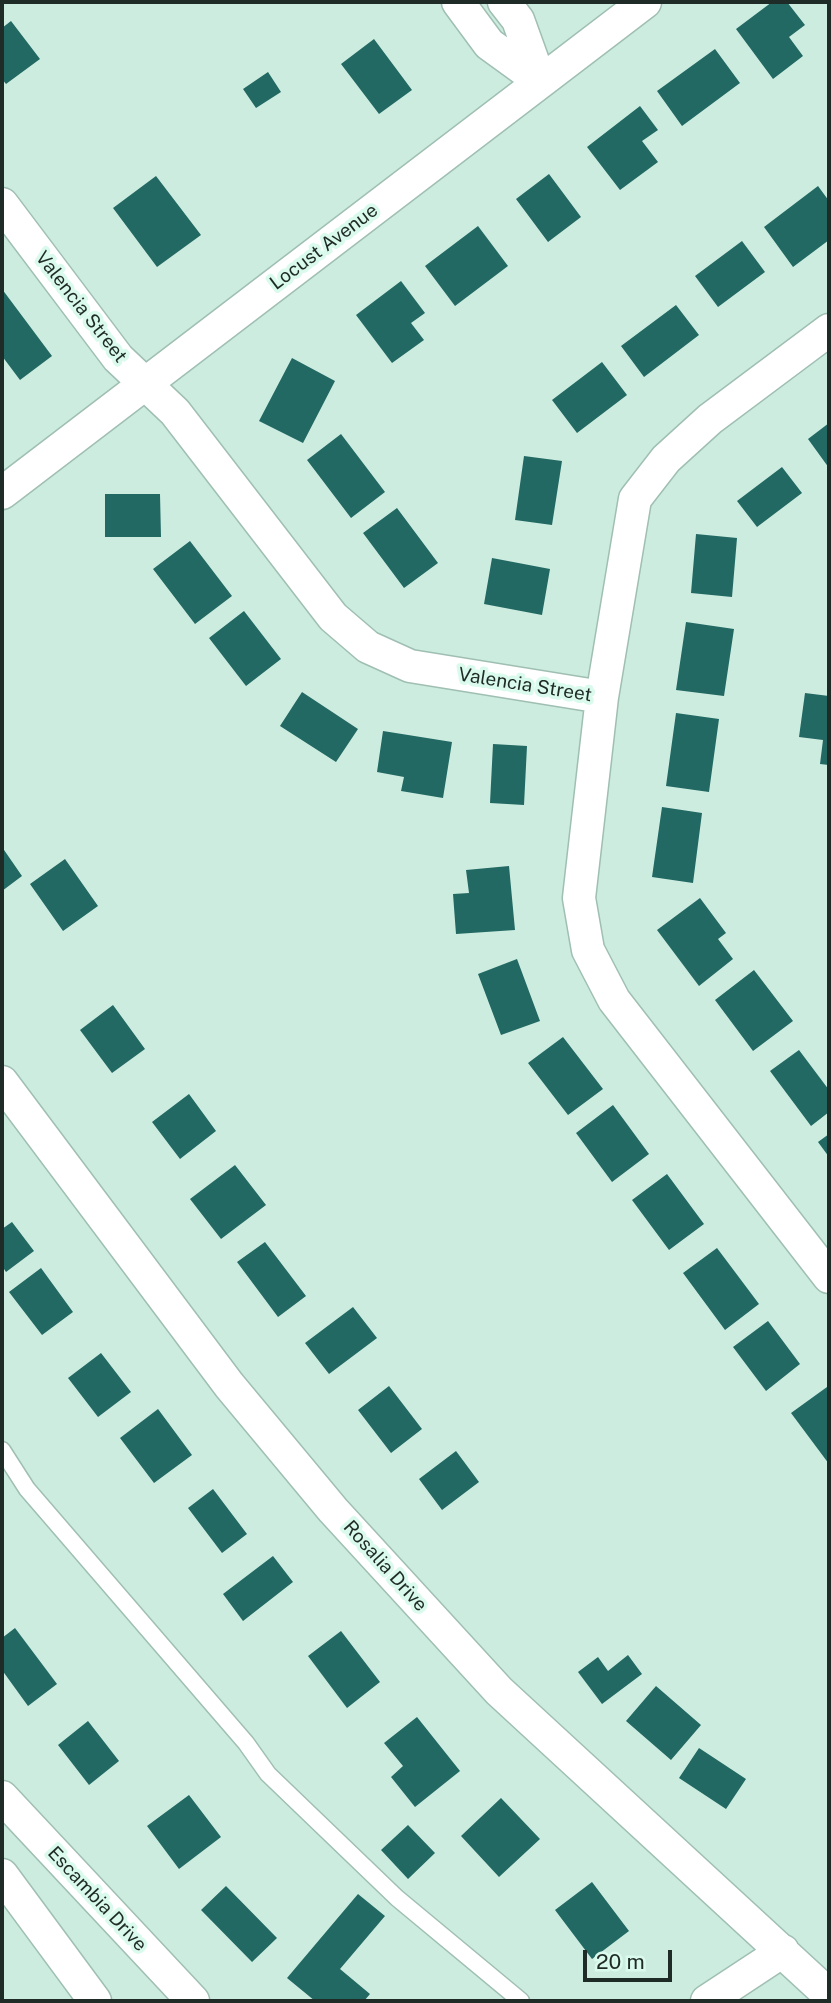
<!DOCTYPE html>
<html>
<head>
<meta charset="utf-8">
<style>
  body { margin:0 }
  #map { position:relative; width:831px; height:2003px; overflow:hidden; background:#ccecdf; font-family:"Public Sans",sans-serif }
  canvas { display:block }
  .frame { position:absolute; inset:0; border:4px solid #1f2b26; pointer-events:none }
  .scale { position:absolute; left:583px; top:1950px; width:89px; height:32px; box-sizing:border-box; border:4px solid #1f2b26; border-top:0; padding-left:9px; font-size:21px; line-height:24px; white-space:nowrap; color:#1f2b26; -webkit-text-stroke:5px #d9faec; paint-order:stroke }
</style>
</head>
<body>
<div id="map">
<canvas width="831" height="2003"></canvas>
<div class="frame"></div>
<div class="scale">20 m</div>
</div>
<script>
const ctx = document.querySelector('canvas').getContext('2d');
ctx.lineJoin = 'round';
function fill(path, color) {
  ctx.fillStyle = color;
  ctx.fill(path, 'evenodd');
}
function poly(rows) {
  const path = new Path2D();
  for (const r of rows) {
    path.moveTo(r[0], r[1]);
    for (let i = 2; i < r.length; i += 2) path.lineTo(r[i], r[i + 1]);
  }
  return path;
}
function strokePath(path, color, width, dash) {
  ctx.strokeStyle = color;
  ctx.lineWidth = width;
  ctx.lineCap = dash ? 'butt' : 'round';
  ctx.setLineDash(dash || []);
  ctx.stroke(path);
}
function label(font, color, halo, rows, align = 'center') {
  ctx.font = font + ' "Public Sans",sans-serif';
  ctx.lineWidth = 7;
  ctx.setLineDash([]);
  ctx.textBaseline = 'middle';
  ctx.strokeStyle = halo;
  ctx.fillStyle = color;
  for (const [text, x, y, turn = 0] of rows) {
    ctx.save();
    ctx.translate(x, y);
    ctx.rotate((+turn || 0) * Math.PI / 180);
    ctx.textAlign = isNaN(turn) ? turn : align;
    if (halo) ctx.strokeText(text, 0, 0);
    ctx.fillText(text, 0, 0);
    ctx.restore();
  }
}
fill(poly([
  [772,2,787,2,805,25,789,37,803,56,773,79,736,29],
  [11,21,40,59,6,84,2,79,2,28],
  [374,39,412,90,379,114,341,64],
  [715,49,740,83,682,126,657,91],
  [268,72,281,92,256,108,243,89],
  [640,106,658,130,642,141,658,162,620,190,587,147],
  [549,174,581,217,548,242,516,199],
  [156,176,201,235,157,267,113,208],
  [818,186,829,201,829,240,793,267,764,227],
  [478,226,508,266,455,306,425,266],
  [742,241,765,272,718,307,695,276],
  [401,281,425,313,411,323,424,340,392,363,356,315],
  [2,289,52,356,20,380,2,356],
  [676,305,699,335,644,377,621,346],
  [292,358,335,381,303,443,259,421],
  [602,362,627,395,577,433,552,400],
  [829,423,829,468,808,439],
  [341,434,385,492,351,518,307,460],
  [524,456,562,461,552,525,515,520],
  [782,467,802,493,757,527,737,501],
  [105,494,160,494,161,537,105,537],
  [397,508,438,563,404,588,363,533],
  [696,534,737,538,732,597,691,593],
  [190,541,232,596,195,624,153,569],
  [492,558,550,569,542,615,484,604],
  [244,611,281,659,246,686,209,638],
  [686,622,734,629,724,696,676,690],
  [302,692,358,729,336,762,280,726],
  [805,693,829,696,829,765,820,764,823,740,799,737],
  [676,713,719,719,709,792,666,786],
  [383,731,452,742,443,798,401,791,404,777,377,772],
  [493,744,527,746,524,805,490,803],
  [662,807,702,813,693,883,652,877],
  [2,847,22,876,2,891],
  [65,859,98,906,63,931,30,884],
  [509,866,515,930,456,934,453,894,469,893,466,870],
  [700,898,726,933,718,939,733,959,699,986,657,930],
  [517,959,540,1021,501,1035,478,974],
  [754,970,793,1021,753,1051,715,1000],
  [113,1005,145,1049,112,1073,80,1030],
  [563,1037,603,1089,568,1115,528,1063],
  [799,1050,829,1090,829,1112,811,1126,770,1071],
  [189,1094,216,1131,180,1159,152,1122],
  [613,1105,649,1154,612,1182,576,1133],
  [829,1134,829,1157,818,1142],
  [235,1165,266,1205,221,1239,190,1199],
  [667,1174,704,1224,669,1250,632,1200],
  [12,1222,34,1251,6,1272,2,1266,2,1229],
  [265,1242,306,1296,278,1317,237,1262],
  [717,1248,759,1304,725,1330,683,1273],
  [41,1268,73,1312,42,1335,9,1292],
  [353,1307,377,1338,329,1374,305,1343],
  [768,1321,800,1364,766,1391,733,1347],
  [101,1353,131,1392,98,1417,68,1378],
  [389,1386,422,1429,391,1453,358,1410],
  [827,1387,829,1390,829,1464,791,1413],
  [158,1409,192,1455,154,1483,120,1438],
  [456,1451,479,1482,442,1510,419,1479],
  [213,1489,247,1534,222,1553,188,1508],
  [273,1556,293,1582,243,1621,223,1594],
  [15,1628,57,1684,28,1706,2,1670,2,1638],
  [341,1631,380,1682,347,1708,308,1656],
  [628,1655,642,1674,602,1704,578,1672,598,1657,608,1671],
  [656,1686,701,1725,671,1760,626,1721],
  [417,1717,460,1771,415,1807,391,1777,403,1766,384,1743],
  [88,1721,119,1761,89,1785,58,1745],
  [699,1748,746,1779,726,1809,679,1778],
  [189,1795,221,1837,179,1869,147,1826],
  [501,1798,540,1839,499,1877,461,1836],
  [408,1825,435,1853,408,1879,381,1850],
  [592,1882,629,1931,592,1959,555,1910],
  [226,1886,277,1938,252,1962,201,1910],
  [358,1894,385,1916,340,1969,370,1994,364,2001,315,2001,287,1978]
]), '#226863');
const service = poly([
  [2,1450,27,1489,246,1743,268,1774,397,1898,521,2001]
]);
const minor = poly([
  [458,2,489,44,540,81],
  [504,2,518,20,540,81],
  [2,204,118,358,175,412,333,617,368,647,410,666,602,697],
  [829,330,710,419,666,459,635,499,602,697,579,898,588,950,614,1000,829,1277],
  [2,493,645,2],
  [2,1082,229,1385,333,1510,499,1691,829,1995],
  [2,1797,193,2001],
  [2,1875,95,2001],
  [707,2001,783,1951]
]);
strokePath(service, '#a0bfb3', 19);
strokePath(minor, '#a0bfb3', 35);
strokePath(service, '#fff', 16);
strokePath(minor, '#fff', 32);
label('19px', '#1f2b26', '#d9faec', [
  ["Locust Avenue",324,247,-37],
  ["Valencia Street",81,307,52],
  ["Valencia Street",525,685,9],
  ["Rosalia Drive",385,1566,48],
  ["Escambia Drive",97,1899,47]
]);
</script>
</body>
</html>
